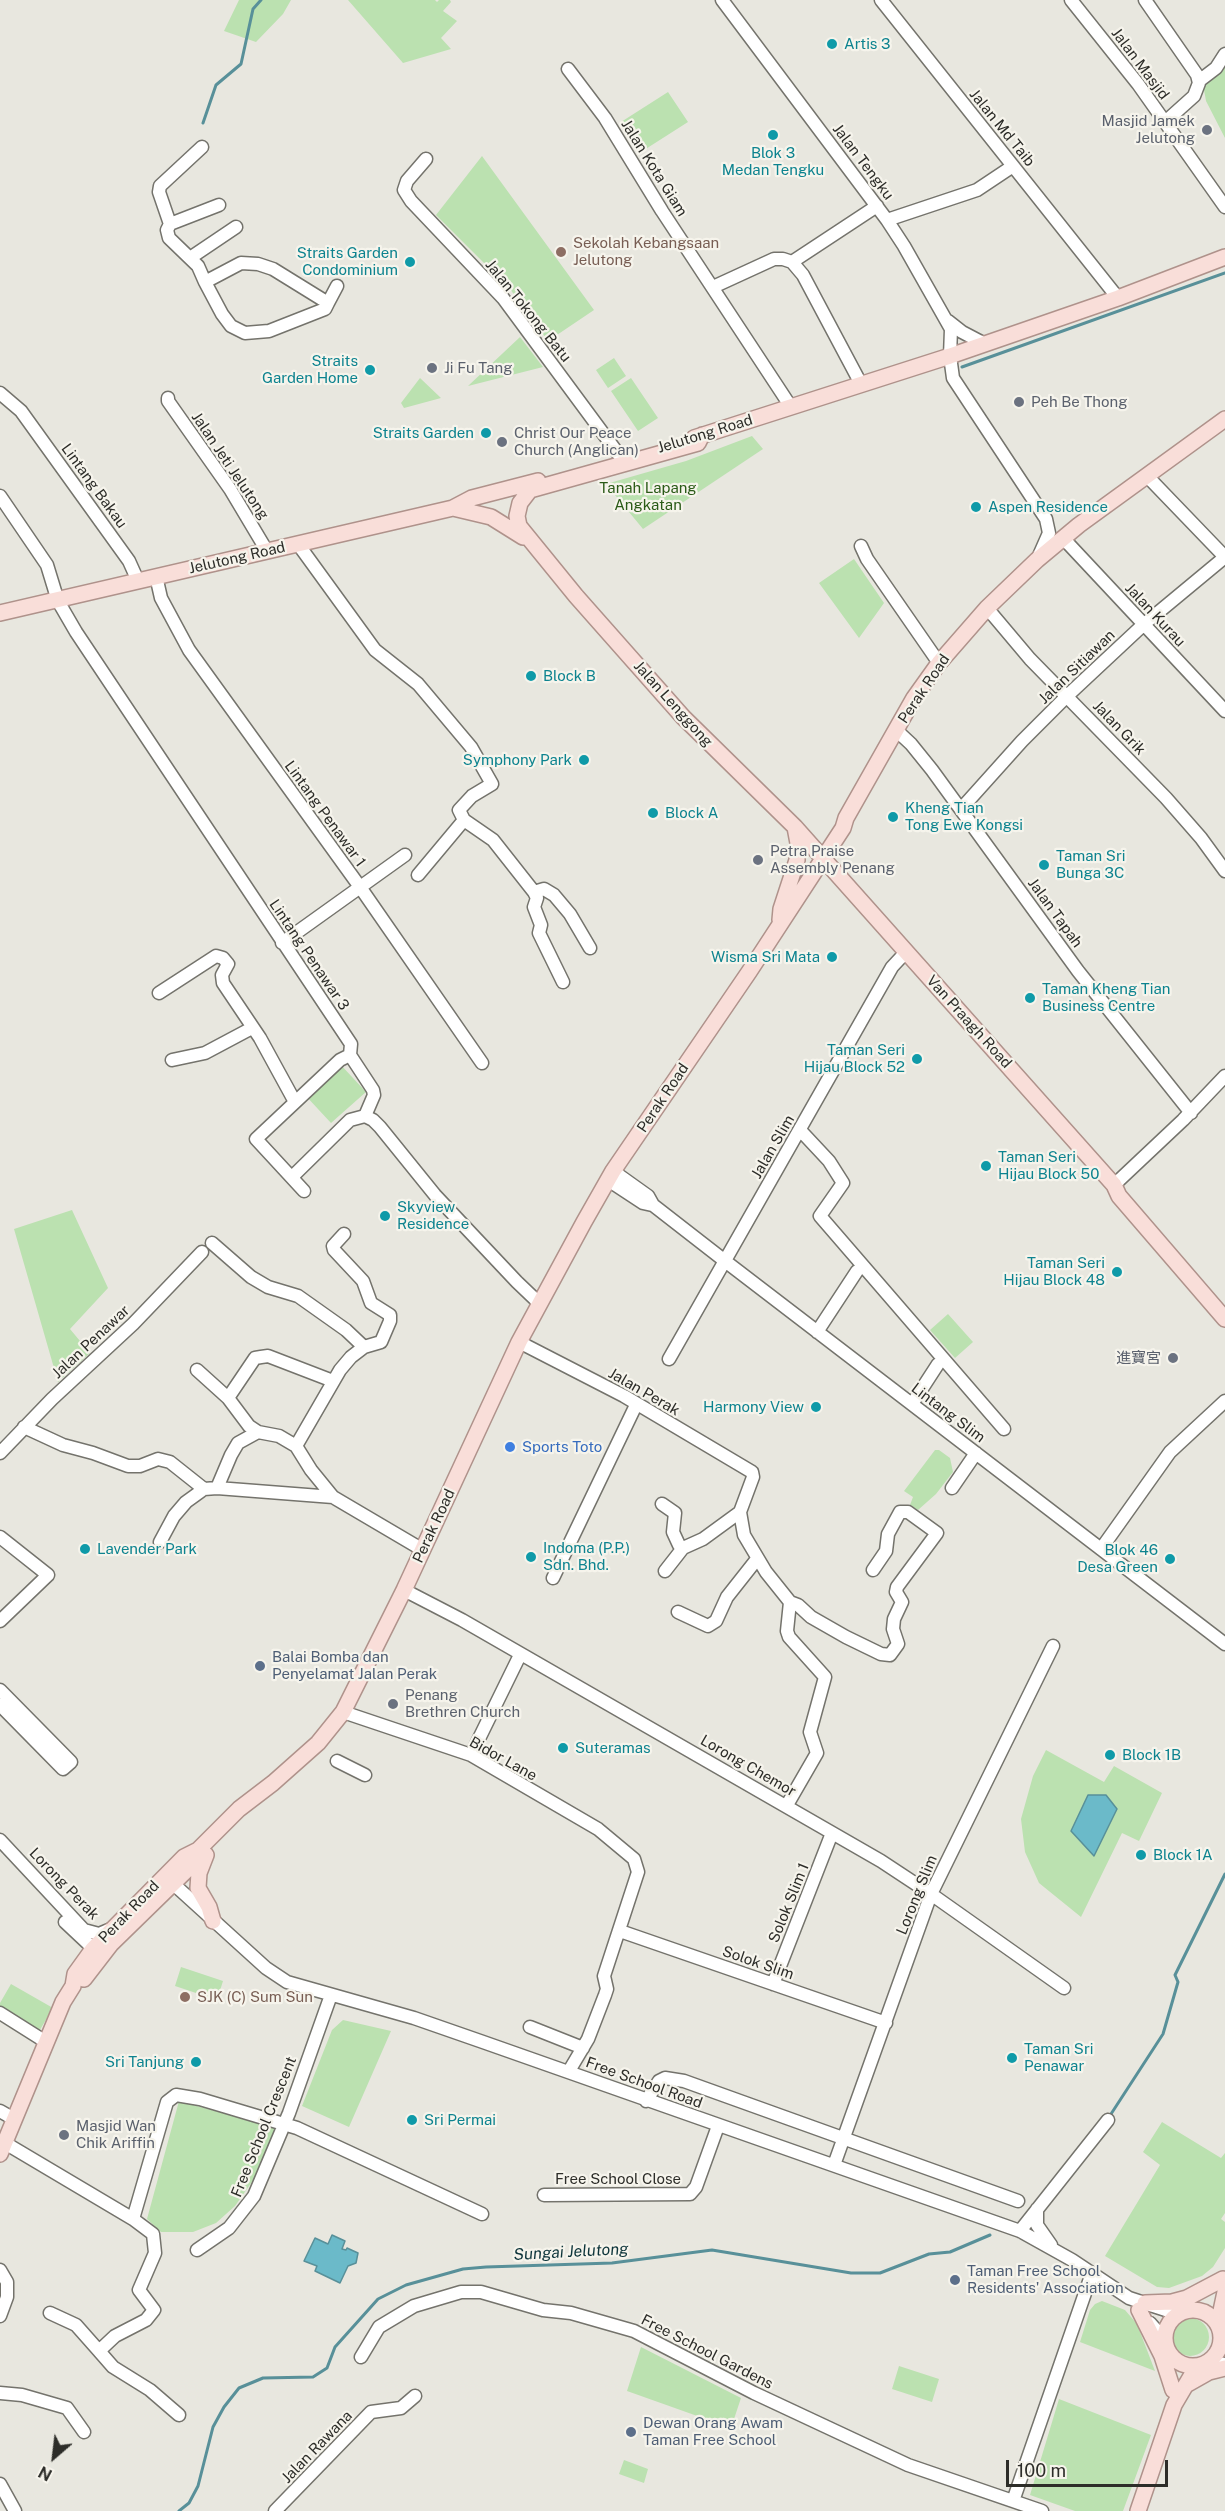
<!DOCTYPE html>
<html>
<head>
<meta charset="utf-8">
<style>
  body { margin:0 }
  #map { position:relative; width:1225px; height:2511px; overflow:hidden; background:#e8e7df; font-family:"Public Sans",sans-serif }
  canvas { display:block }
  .north { position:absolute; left:24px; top:2427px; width:60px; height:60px; -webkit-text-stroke:4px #f6f4ec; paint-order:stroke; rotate:208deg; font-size:16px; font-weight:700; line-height:24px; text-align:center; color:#2d2d29 }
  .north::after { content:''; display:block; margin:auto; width:21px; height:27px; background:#2d2d29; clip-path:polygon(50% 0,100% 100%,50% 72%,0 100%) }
  .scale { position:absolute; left:1006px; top:2460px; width:162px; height:27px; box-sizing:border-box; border:3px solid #2d2d29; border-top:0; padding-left:8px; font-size:18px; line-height:21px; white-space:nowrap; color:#2d2d29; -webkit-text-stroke:4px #f6f4ec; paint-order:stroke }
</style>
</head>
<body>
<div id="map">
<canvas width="1225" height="2511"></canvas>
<div class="north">N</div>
<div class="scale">100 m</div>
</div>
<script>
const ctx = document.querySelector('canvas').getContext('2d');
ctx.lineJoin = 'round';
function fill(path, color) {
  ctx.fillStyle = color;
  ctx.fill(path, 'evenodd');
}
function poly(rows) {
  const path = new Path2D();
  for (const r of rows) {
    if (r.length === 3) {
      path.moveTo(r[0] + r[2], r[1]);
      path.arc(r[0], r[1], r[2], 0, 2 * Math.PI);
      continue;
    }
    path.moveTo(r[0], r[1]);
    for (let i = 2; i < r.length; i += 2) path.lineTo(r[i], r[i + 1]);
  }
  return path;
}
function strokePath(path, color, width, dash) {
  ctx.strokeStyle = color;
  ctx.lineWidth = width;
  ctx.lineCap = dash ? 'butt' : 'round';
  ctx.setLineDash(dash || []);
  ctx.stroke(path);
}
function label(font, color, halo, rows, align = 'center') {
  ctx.font = font + ' "Public Sans","Noto Sans SC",sans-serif';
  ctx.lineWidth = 4.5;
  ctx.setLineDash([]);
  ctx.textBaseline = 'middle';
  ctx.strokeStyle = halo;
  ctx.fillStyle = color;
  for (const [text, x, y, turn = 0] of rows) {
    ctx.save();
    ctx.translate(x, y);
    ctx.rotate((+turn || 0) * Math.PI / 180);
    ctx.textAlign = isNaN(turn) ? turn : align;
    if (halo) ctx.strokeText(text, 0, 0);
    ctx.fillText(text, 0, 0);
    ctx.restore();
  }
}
fill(poly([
  [239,0,291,0,283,14,256,42,224,31],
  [348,0,435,0,437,2,439,0,450,0,451,2,443,11,457,21,441,38,451,49,403,63],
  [1225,63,1225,138,1206,101,1203,84],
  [668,92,688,122,641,152,621,122],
  [482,156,594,310,548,341,510,289,436,215],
  [520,337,543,367,468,386],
  [614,358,626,376,608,388,596,370],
  [420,378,441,398,404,408,401,403],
  [631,378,658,418,638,431,611,391],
  [752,436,763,449,643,529,606,484,686,461],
  [854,559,884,603,859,638,819,583],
  [340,1064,366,1092,331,1123,305,1095],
  [72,1210,108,1288,70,1329,90,1353,58,1382,14,1229],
  [948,1314,973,1342,955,1358,930,1330],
  [935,1450,939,1450,950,1458,953,1472,936,1494,918,1510,910,1505,913,1497,904,1491],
  [1046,1750,1104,1782,1114,1766,1162,1793,1139,1841,1122,1833,1081,1917,1039,1883,1025,1852,1021,1819,1033,1776],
  [181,1967,223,1981,217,2000,175,1986],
  [11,1984,53,2008,38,2033,0,2011,0,2003],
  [343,2020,391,2031,349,2127,302,2106,332,2030],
  [179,2101,276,2128,254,2179,235,2206,216,2223,193,2232,161,2232,147,2219],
  [1162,2122,1221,2158,1225,2153,1225,2213,1221,2219,1225,2222,1225,2248,1213,2267,1202,2276,1169,2288,1157,2287,1105,2256,1160,2165,1143,2152],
  [1102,2301,1125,2310,1137,2324,1155,2371,1080,2342,1090,2310,1095,2304],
  [1190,2337,19],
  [641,2347,741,2398,731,2428,627,2391],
  [899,2366,939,2379,932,2402,892,2389],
  [1059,2399,1151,2435,1123,2511,1075,2511,1030,2495],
  [624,2460,648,2469,644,2483,619,2474]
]), '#bbe1b0');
const water = poly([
  [1088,1795,1106,1795,1117,1809,1094,1856,1071,1831,1088,1795],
  [332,2235,345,2241,342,2249,346,2250,347,2248,358,2253,356,2263,348,2266,340,2283,315,2271,317,2266,304,2261,315,2238,328,2244,332,2235]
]);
fill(water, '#6bbac9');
strokePath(water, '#589099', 1.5);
strokePath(poly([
  [203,123,216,85,241,64,253,9,261,0],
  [962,367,1225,273],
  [1111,2114,1163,2034,1178,1982,1175,1975,1225,1874],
  [179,2511,189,2503,198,2486,213,2427,224,2407,239,2388,263,2378,313,2377,327,2368,335,2347,378,2299,406,2285,463,2269,486,2267,612,2263,712,2250,851,2273,880,2273,929,2254,950,2252,990,2235]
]), '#589099', 3);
const minor = poly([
  [722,0,887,220,904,246,951,329,950,356,953,378,1046,519,1049,533,1038,558],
  [881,0,1118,298],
  [1071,0,1138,84,1225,207],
  [1145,0,1197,75,1199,83,1194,96,1165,122],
  [568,69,605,118,662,211,791,407],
  [1199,81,1216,68,1225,54],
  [426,159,407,181,404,190,411,201,503,298,622,459],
  [887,220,977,190,1013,166],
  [170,224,159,192,160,186,202,147],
  [190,258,236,227],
  [792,262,877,206],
  [205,282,241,263,258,264,273,269,328,303,325,309,269,331,245,333,231,326,222,314,205,282,198,266,169,238,167,230,170,224,219,205],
  [713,287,774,259,783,259,792,262,803,275,861,384],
  [328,303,337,286],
  [948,321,962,332,983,343],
  [0,393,21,411,129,561,138,581],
  [168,398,168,401,230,489,267,551],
  [1147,476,1225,557],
  [0,496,47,565,58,601,76,632,351,1044,350,1055,373,1090,374,1095,365,1116,373,1120,380,1127,435,1195,517,1282,539,1303],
  [1063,538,1225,711],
  [298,544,375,650,418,684,471,747,492,784,472,796,459,810,464,820,418,875],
  [861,546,867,559,939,663],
  [156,576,161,598,189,650,360,887,482,1063],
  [987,608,1030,659,1166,798,1201,838,1225,871],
  [896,730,911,744,932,770,1078,971,1191,1113],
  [961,809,1022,741,1067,696,1143,625,1225,557],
  [464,820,493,840,534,892,544,889,554,895,570,914,590,948],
  [534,892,537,898,534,907,541,925,539,933,563,982],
  [282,943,405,855],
  [159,993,216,956,223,958,228,964,222,975,223,983,260,1038,295,1102],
  [172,1060,205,1053,252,1028],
  [800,1130,829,1161,843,1183,820,1216,1004,1429],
  [613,1171,648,1196,653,1205,725,1261,1225,1644],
  [292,1177,350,1120,365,1116],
  [608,1180,643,1203,652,1205],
  [1114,1185,1183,1120,1225,1076],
  [304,1191,256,1139,340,1060,350,1055],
  [212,1243,251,1277,268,1287,298,1296,346,1330,364,1347],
  [817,1332,857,1271],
  [519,1342,624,1396,752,1472,753,1477,740,1512,744,1535,766,1572,790,1602,787,1631,789,1637,825,1677,810,1732,817,1753,787,1805],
  [669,1359,892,967,906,952],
  [197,1370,228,1398,249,1426,258,1432],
  [228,1398,255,1358,261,1357,268,1356,333,1381],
  [912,1404,938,1364],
  [24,1427,63,1445,93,1453,128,1466,140,1466,158,1459,170,1462,204,1489],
  [296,1446,340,1370,351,1357,364,1347,381,1342,390,1321,390,1315,371,1303,363,1281,334,1250,333,1246,344,1234],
  [0,1453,52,1399,133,1324,202,1252],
  [217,1488,231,1455,238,1443,258,1432,279,1436,296,1446,311,1470,333,1497,423,1550],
  [952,1488,976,1453],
  [662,1504,675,1513,673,1532,679,1545,683,1548],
  [0,1537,48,1575,0,1621],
  [160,1542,174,1516,186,1502,204,1489,217,1488,333,1497],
  [1101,1549,1170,1452,1225,1401],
  [665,1571,683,1548,703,1539,740,1512],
  [553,1578,636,1405],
  [404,1590,462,1620,881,1861,931,1894,1064,1988],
  [790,1602,798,1605,811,1617,846,1637,881,1654,890,1655,898,1644,893,1629,894,1619,902,1602,896,1592,897,1587,937,1533,908,1512,900,1512,888,1534,886,1551,873,1570],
  [678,1612,708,1626,716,1621,727,1597,757,1559],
  [0,1690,71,1762,63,1769,0,1705],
  [343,1712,471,1755,598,1829,634,1859,638,1872,604,1976,607,1989,605,1995,588,2039,569,2071],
  [471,1755,520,1655],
  [337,1761,365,1775],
  [0,1840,84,1930,99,1934,111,1929],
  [168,1879,266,1968,287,1982,414,2018,483,2042,1020,2231,1072,2260,1129,2298,1178,2314],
  [65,1922,98,1953],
  [620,1931,886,2023],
  [773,1984,832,1833],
  [0,2013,46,2042],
  [530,2027,583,2048],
  [646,2101,659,2081,665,2078,684,2081,1018,2201],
  [0,2111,14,2119],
  [5,2143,133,2219,153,2234,155,2253,139,2290,154,2310,146,2320,115,2336,99,2351,113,2367,150,2390,179,2415],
  [834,2165,931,1894,1053,1646],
  [544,2195,690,2194,696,2187,718,2126],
  [1037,2209,1037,2225,1051,2245],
  [133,2219,167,2102,176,2095,200,2099,297,2128,482,2214],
  [1020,2231,1108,2120],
  [197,2250,229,2228,254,2196,289,2113,331,1995],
  [0,2270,7,2282,7,2297,0,2316],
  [50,2313,76,2325,99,2351],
  [1150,2323,1165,2340],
  [1221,2339,1225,2343],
  [361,2357,379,2327,414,2306,461,2292,481,2292,543,2310,571,2313,634,2331,754,2393,908,2465,1042,2511],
  [1207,2362,1225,2364],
  [0,2393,22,2395,67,2408,84,2432],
  [0,2484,15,2511],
  [1013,2501,1092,2273],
  [275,2511,371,2412,401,2408,415,2396]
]);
const major = poly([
  [702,435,698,443,530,490,520,503,517,516,519,526,576,596,683,717,795,827,1114,1185,1119,1196,1225,1319],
  [694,438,950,356,1118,298,1225,257],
  [453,508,491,517,523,537],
  [0,613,453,508,472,498,538,481],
  [780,920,781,909,797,860,798,843,795,827],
  [206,1855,199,1873,198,1888,209,1907,213,1921],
  [84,1979,111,1944,192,1865,198,1850],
  [0,2154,63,2002,73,1986,75,1974,93,1949,184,1857,198,1850,239,1809,273,1783,318,1743,343,1712,404,1590,519,1342,584,1222,613,1171,749,972,843,828,846,818,914,698,939,663,987,608,1037,560,1079,525,1225,419],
  [1145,2303,1172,2302,1187,2298,1223,2279],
  [1139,2310,1162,2356,1173,2390],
  [1193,2338,28],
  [1218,2325,1225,2292],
  [1186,2385,1209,2372,1225,2368],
  [1138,2511,1174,2405,1197,2366]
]);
strokePath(minor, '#74736c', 15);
strokePath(major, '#af928b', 18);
strokePath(minor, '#fff', 12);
strokePath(major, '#f9ded9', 15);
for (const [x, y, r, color] of [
  [832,44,6,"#0f9aa8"],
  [1207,130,6,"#6b7280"],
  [773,135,6,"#0f9aa8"],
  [561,252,6,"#8d6e63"],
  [410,262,6,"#0f9aa8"],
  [432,368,6,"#6b7280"],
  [370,370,6,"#0f9aa8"],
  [1019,402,6,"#6b7280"],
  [486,433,6,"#0f9aa8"],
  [502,442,6,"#6b7280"],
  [976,507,6,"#0f9aa8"],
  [531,676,6,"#0f9aa8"],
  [584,760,6,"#0f9aa8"],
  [653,813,6,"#0f9aa8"],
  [893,817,6,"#0f9aa8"],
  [758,860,6,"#6b7280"],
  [1044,865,6,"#0f9aa8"],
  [832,957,6,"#0f9aa8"],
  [1030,998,6,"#0f9aa8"],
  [917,1059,6,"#0f9aa8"],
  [986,1166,6,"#0f9aa8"],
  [385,1216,6,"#0f9aa8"],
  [1117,1272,6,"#0f9aa8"],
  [1173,1358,6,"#6b7280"],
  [816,1407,6,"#0f9aa8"],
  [510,1447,6,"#3f7fe0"],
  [85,1549,6,"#0f9aa8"],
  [531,1557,6,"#0f9aa8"],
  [1170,1559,6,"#0f9aa8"],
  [260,1666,6,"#5c6f8a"],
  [393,1704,6,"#6b7280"],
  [563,1748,6,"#0f9aa8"],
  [1110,1755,6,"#0f9aa8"],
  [1141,1855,6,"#0f9aa8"],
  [185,1997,6,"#8d6e63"],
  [1012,2058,6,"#0f9aa8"],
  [196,2062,6,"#0f9aa8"],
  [412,2120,6,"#0f9aa8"],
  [64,2135,6,"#6b7280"],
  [955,2280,6,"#5c6f8a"],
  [631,2432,6,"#5c6f8a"]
]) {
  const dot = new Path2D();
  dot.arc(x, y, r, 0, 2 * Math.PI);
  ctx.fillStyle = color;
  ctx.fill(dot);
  strokePath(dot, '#f6f4ec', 2);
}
label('15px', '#0d838f', '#f6f4ec', [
  ["Artis 3",844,44],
  ["Blok 3",773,153,"center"],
  ["Medan Tengku",773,170,"center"],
  ["Straits Garden",398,253,"right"],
  ["Condominium",398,270,"right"],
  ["Straits",358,361,"right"],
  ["Garden Home",358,378,"right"],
  ["Straits Garden",474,433,"right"],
  ["Aspen Residence",988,507],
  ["Block B",543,676],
  ["Symphony Park",572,760,"right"],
  ["Kheng Tian",905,808],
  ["Tong Ewe Kongsi",905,825],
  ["Block A",665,813],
  ["Taman Sri",1056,856],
  ["Bunga 3C",1056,873],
  ["Wisma Sri Mata",820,957,"right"],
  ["Taman Kheng Tian",1042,989],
  ["Business Centre",1042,1006],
  ["Taman Seri",905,1050,"right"],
  ["Hijau Block 52",905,1067,"right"],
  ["Taman Seri",998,1157],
  ["Hijau Block 50",998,1174],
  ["Skyview",397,1207],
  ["Residence",397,1224],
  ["Taman Seri",1105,1263,"right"],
  ["Hijau Block 48",1105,1280,"right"],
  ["Harmony View",804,1407,"right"],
  ["Indoma (P.P.)",543,1548],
  ["Sdn. Bhd.",543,1565],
  ["Lavender Park",97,1549],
  ["Blok 46",1158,1550,"right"],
  ["Desa Green",1158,1567,"right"],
  ["Suteramas",575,1748],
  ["Block 1B",1122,1755],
  ["Block 1A",1153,1855],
  ["Taman Sri",1024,2049],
  ["Penawar",1024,2066],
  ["Sri Tanjung",184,2062,"right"],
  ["Sri Permai",424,2120]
], 'left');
label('15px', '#2d2d29', '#f6f4ec', [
  ["Jalan Masjid",1140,64,53],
  ["Jalan Md Taib",1002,128,51],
  ["Jalan Tengku",863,162,53],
  ["Jalan Kota Giam",654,168,58],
  ["Jalan Tokong Batu",528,311,51],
  ["Jelutong Road",705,434,-17],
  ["Jalan Jeti Jelutong",230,466,56],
  ["Lintang Bakau",94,486,54],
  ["Jelutong Road",237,558,-13],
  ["Jalan Kurau",1155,615,47],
  ["Jalan Sitiawan",1077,667,-44],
  ["Perak Road",924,689,-56],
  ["Jalan Lenggong",673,704,48],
  ["Jalan Grik",1119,728,46],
  ["Lintang Penawar 1",325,814,54],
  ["Jalan Tapah",1055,913,54],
  ["Lintang Penawar 3",309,955,56],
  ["Van Praagh Road",969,1022,48],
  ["Perak Road",663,1098,-56],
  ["Jalan Slim",773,1147,-60],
  ["Jalan Penawar",91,1342,-43],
  ["Jalan Perak",644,1392,30],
  ["Lintang Slim",948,1413,37],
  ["Perak Road",434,1526,-65],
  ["Bidor Lane",503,1759,29],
  ["Lorong Chemor",748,1766,30],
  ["Lorong Perak",64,1884,46],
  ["Lorong Slim",917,1895,-68],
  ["Solok Slim 1",789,1903,-68],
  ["Perak Road",129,1912,-46],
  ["Solok Slim",758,1963,19],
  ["Free School Road",644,2083,20],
  ["Free School Crescent",264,2127,-68],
  ["Free School Close",618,2179],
  ["Free School Gardens",707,2352,27],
  ["Jalan Rawana",317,2447,-46]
]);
label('15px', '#5b616d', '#f6f4ec', [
  ["Masjid Jamek",1195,121,"right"],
  ["Jelutong",1195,138,"right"],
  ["Ji Fu Tang",444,368],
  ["Peh Be Thong",1031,402],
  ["Christ Our Peace",514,433],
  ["Church (Anglican)",514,450],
  ["Petra Praise",770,851],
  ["Assembly Penang",770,868],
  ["進寶宮",1161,1358,"right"],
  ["Penang",405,1695],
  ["Brethren Church",405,1712],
  ["Masjid Wan",76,2126],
  ["Chik Ariffin",76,2143]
], 'left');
label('15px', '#785e54', '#f6f4ec', [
  ["Sekolah Kebangsaan",573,243],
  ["Jelutong",573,260],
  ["SJK (C) Sum Sun",197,1997]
], 'left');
label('15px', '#2b5b18', '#f6f4ec', [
  ["Tanah Lapang",648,488],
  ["Angkatan",648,505]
]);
label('15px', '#366cbe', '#f6f4ec', [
  ["Sports Toto",522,1447]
], 'left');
label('15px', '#4e5e75', '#f6f4ec', [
  ["Balai Bomba dan",272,1657],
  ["Penyelamat Jalan Perak",272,1674],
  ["Taman Free School",967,2271],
  ["Residents' Association",967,2288],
  ["Dewan Orang Awam",643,2423],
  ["Taman Free School",643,2440]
], 'left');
label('italic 16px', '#0d343a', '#f6f4ec', [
  ["Sungai Jelutong",571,2252,-3]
]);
</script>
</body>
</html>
